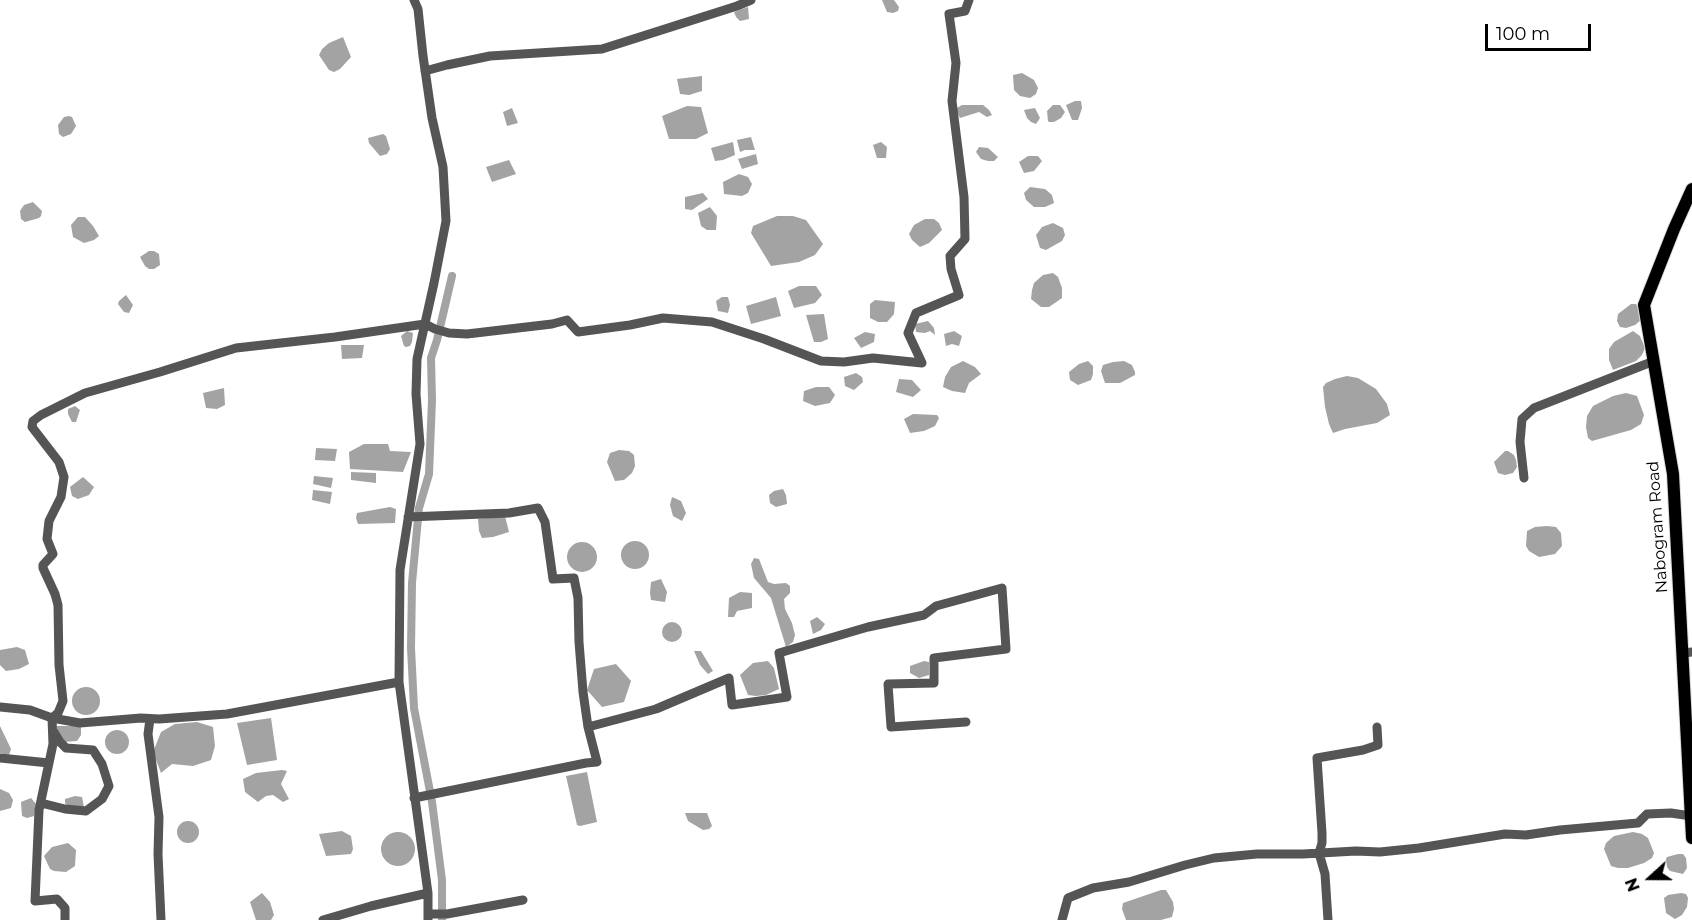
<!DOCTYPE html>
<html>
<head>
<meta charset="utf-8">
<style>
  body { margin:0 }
  #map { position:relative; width:1692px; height:920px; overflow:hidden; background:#fff; font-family:Montserrat,sans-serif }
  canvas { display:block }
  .north { position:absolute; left:1620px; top:848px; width:60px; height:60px; -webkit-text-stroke:4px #fff; paint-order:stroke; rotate:249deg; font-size:16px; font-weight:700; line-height:24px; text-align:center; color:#000 }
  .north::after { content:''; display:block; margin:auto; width:21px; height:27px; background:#000; clip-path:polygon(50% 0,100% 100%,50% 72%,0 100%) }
  .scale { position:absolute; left:1485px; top:24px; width:106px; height:27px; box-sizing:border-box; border:3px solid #000; border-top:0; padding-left:8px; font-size:18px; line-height:21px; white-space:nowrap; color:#000; -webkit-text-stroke:4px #fff; paint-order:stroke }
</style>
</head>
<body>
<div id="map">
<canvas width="1692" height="920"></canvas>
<div class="north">N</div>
<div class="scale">100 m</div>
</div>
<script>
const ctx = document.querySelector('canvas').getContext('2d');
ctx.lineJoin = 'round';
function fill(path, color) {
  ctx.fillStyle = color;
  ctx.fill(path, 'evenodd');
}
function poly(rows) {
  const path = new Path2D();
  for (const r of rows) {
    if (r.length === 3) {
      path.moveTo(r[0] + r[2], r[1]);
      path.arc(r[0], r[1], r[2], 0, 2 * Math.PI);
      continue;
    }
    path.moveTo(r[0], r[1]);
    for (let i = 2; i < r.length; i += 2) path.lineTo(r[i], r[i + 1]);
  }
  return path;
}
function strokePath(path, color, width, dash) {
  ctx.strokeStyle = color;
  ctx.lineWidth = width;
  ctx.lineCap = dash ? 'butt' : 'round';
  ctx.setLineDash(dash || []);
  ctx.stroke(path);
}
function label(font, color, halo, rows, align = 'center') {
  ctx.font = font + ' Montserrat,sans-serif';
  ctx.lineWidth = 6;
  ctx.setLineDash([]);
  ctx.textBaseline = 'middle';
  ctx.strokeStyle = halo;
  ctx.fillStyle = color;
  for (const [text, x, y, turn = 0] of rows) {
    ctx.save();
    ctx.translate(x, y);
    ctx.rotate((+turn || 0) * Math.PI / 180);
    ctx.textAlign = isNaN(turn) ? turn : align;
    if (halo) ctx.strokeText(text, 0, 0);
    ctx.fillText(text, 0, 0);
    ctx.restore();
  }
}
fill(poly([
  [882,0,894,0,899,7,898,11,893,13,887,12],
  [748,7,749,19,740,21,736,17,734,12],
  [343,37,351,57,340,69,334,72,329,70,319,55,322,49,329,43],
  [1022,73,1034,80,1038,88,1036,94,1030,98,1020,96,1014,90,1013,75],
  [702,76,702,91,689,95,680,94,677,79],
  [1075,101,1081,101,1082,108,1078,120,1072,120,1066,105],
  [962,105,983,105,989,110,992,115,987,117,979,112,960,118,955,109],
  [1053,105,1060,105,1065,112,1061,118,1054,122,1049,122,1048,121,1047,111],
  [687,106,701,107,708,133,696,139,669,139,662,116],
  [512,108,518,123,507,126,503,112],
  [1035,108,1040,118,1036,124,1031,122,1027,118,1024,110],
  [69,116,72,117,76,126,71,134,63,137,59,134,58,125,64,117],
  [383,134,386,136,390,149,387,154,380,156,369,143,368,138],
  [751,137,755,150,745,150,740,152,737,140],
  [733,142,735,155,723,160,715,161,711,148],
  [881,142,887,147,886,158,877,158,873,145],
  [979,147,988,148,998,157,994,161,988,161,981,159,976,152],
  [756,154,758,164,742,169,738,159],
  [1028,156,1038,156,1042,161,1034,171,1024,173,1019,162],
  [509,160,516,174,492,182,486,167],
  [739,174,748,177,752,184,748,193,742,196,724,194,723,182],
  [1030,187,1045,189,1052,195,1054,203,1045,207,1034,207,1026,200,1024,193],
  [703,193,708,199,692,210,685,209,685,197],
  [33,202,42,211,41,216,39,218,25,222,21,219,20,211,24,205],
  [710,207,717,216,716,230,707,230,701,226,698,213],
  [777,216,793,216,806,220,823,244,815,255,799,262,771,266,751,233,753,226],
  [78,217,85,217,93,226,99,236,94,240,84,243,73,237,71,225],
  [925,219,934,219,939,223,942,230,929,243,920,247,912,240,909,234,914,225],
  [1053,223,1063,228,1065,235,1062,241,1046,250,1040,248,1036,235,1042,227],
  [149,251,154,251,159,254,160,265,154,269,149,269,145,266,140,257],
  [1053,273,1058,277,1062,288,1062,298,1049,307,1041,307,1031,299,1032,290,1034,283,1043,275],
  [799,286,816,286,822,295,815,303,794,308,788,291],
  [126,295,133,305,129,313,124,312,118,304,119,301],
  [722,297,728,297,730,305,728,313,718,311,716,301],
  [776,297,781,316,751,324,746,306],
  [875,300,895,302,894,314,887,322,878,322,870,318,870,304],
  [1631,304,1636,304,1639,309,1641,320,1635,325,1626,328,1620,327,1617,321,1618,314],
  [824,314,828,339,821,342,814,342,806,315],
  [928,321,934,328,935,335,930,331,925,333,916,332,915,324],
  [407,331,413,333,412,342,410,346,406,347,404,346,401,336],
  [954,331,962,336,959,346,952,344,946,346,944,334],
  [1633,331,1640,336,1645,348,1642,355,1636,361,1613,370,1609,360,1609,349,1614,342],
  [865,332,875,334,874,342,861,348,854,338],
  [341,345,364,345,362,358,342,359],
  [963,361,975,367,981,374,969,383,965,393,952,391,943,387,945,377,951,367],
  [1088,361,1093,366,1093,374,1091,380,1078,385,1070,380,1069,372,1079,364],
  [1124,361,1132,365,1135,372,1135,375,1120,383,1105,383,1101,371,1103,365,1113,362],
  [856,373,862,377,863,382,854,390,845,386,844,377],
  [1347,376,1358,378,1376,389,1387,404,1390,415,1377,423,1345,429,1333,433,1329,424,1325,407,1323,387,1326,383,1335,379],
  [899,379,912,380,921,390,913,397,896,392],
  [816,387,829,387,835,395,830,403,815,406,803,401,804,391],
  [224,388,225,405,217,409,206,408,203,393],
  [1626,393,1637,396,1644,415,1641,424,1631,430,1592,441,1588,438,1586,427,1587,416,1593,406,1613,396],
  [75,406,80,410,76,422,72,422,68,414,68,409],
  [913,414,937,415,939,418,935,426,924,431,910,433,904,419],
  [364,444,388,444,390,451,411,452,403,472,350,469,349,452],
  [316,448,337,449,335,461,315,460],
  [619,450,629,451,634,455,635,466,632,473,624,480,615,481,607,462,610,453],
  [1505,451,1508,451,1514,455,1516,460,1517,467,1513,473,1505,475,1498,473,1494,462],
  [351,472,376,473,376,483,351,480],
  [314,476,333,478,331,488,313,484],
  [83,477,94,487,89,495,78,499,72,496,70,487],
  [783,489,786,495,787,504,776,507,770,503,769,495,774,491],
  [313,490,332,492,330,504,312,500],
  [672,497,681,501,686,513,682,521,673,516,670,505],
  [390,507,396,509,395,523,358,524,356,518,357,513],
  [505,516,509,532,493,537,482,538,479,531,478,519],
  [1547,526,1556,527,1561,533,1562,546,1555,554,1539,557,1529,551,1526,546,1527,531,1535,527],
  [635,555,14],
  [582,557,15],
  [754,558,759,559,768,582,774,584,786,583,790,586,790,593,784,599,785,609,792,623,795,635,793,642,786,647,771,598,754,578,751,564],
  [661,579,667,592,665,602,651,600,650,593,651,582],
  [740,592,752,593,752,608,737,611,734,617,728,617,729,598],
  [817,617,825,624,821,630,813,634,810,621],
  [672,632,10],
  [17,647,25,650,29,664,19,669,6,671,0,665,0,650],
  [694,651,701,651,713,671,708,674,700,665],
  [768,661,774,668,779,689,766,695,756,696,748,695,740,675,753,663],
  [924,661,929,662,929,675,919,678,910,673,910,666],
  [616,664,631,681,624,702,602,707,587,690,594,669],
  [86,701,14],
  [271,718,277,760,247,765,237,723],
  [197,722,213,727,215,746,211,760,193,766,172,764,161,773,153,752,161,732,175,724],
  [0,726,11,749,9,755,0,753],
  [57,726,81,726,81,735,77,741,63,742,56,730],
  [117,742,12],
  [282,770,287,771,281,784,289,799,283,802,273,795,266,796,258,802,245,792,243,779,256,773],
  [587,772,597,822,580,826,577,825,566,776],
  [0,789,9,793,13,800,11,808,0,811],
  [75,796,82,797,84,807,69,807,65,803,65,799],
  [31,798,36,804,34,816,27,818,22,816,21,802],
  [685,813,707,813,712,826,709,829,703,830,688,821],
  [188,832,11],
  [342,831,351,836,353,849,351,854,326,856,319,834],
  [1633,832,1642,834,1648,838,1654,853,1652,858,1644,863,1628,868,1618,868,1611,866,1604,849,1606,843,1614,836],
  [398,849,17],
  [68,843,76,850,75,866,66,872,54,871,50,869,44,856,52,847],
  [1678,854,1683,854,1686,858,1687,868,1683,874,1670,871,1667,867,1666,859,1667,857],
  [1161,890,1166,890,1173,902,1174,909,1172,917,1161,920,1126,920,1122,909,1123,903],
  [262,893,270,902,274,915,271,920,256,920,250,902],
  [1681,893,1686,894,1688,898,1687,907,1682,915,1675,919,1666,913,1664,898,1668,895]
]), '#a3a3a3');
strokePath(poly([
  [442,920,442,880,432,802,414,708,411,648,412,583,419,508,429,474,432,400,431,358,437,340,452,276]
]), '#a3a3a3', 8);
const major = poly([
  [1692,189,1674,229,1644,305,1673,474,1692,838]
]);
strokePath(major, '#dbdbdb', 14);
strokePath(poly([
  [414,0,418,9,423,56,432,118,443,167,446,221,434,283,417,359,416,394,420,444,400,570,399,682,428,893,428,920],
  [425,71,447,65,490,56,602,49,737,6,751,0],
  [1524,478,1520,442,1522,419,1534,408,1654,361],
  [408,517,509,513,538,508,545,522,553,579,574,578,578,598,579,642,583,692,588,727,597,762,586,763,414,798],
  [1683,653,1692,652],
  [0,707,30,710,52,718,80,723,141,718,159,719,227,714,399,682],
  [150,719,148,734,159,817,158,854,161,920],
  [588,727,656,709,729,678,732,705,787,697,779,653,868,627,924,615,936,606,1002,588,1006,649,934,658,934,683,888,684,891,727,966,722],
  [0,758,49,763],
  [41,803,65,809,86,811,102,799,109,786,102,764,93,750,66,748,60,742,54,732],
  [429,914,447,914,523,900],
  [65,920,65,908,57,899,35,901,39,810,53,744,52,718,58,713,63,701,59,665,58,605,55,594,43,568,43,565,53,554,47,539,49,521,61,497,64,477,59,462,32,427,33,421,41,415,85,393,160,372,236,348,335,337,425,324,435,329,449,333,467,334,552,324,567,320,578,332,630,325,663,318,712,322,764,339,821,361,844,362,873,358,922,363,908,333,916,313,959,295,951,269,950,256,965,239,964,197,952,101,956,63,949,14,965,11,969,0],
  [323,920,371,906,428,893],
  [1062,920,1068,898,1093,888,1129,882,1185,865,1214,858,1257,854,1303,854,1356,851,1380,852,1419,848,1505,834,1526,835,1560,830,1638,823,1647,814,1671,813,1691,816],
  [1328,920,1325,874,1319,853,1322,843,1322,833,1317,758,1363,750,1378,745,1377,727]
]), '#555', 9);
strokePath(major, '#000', 12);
label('16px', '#000', '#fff', [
  ["Nabogram Road",1658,527,-94]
]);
</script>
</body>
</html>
